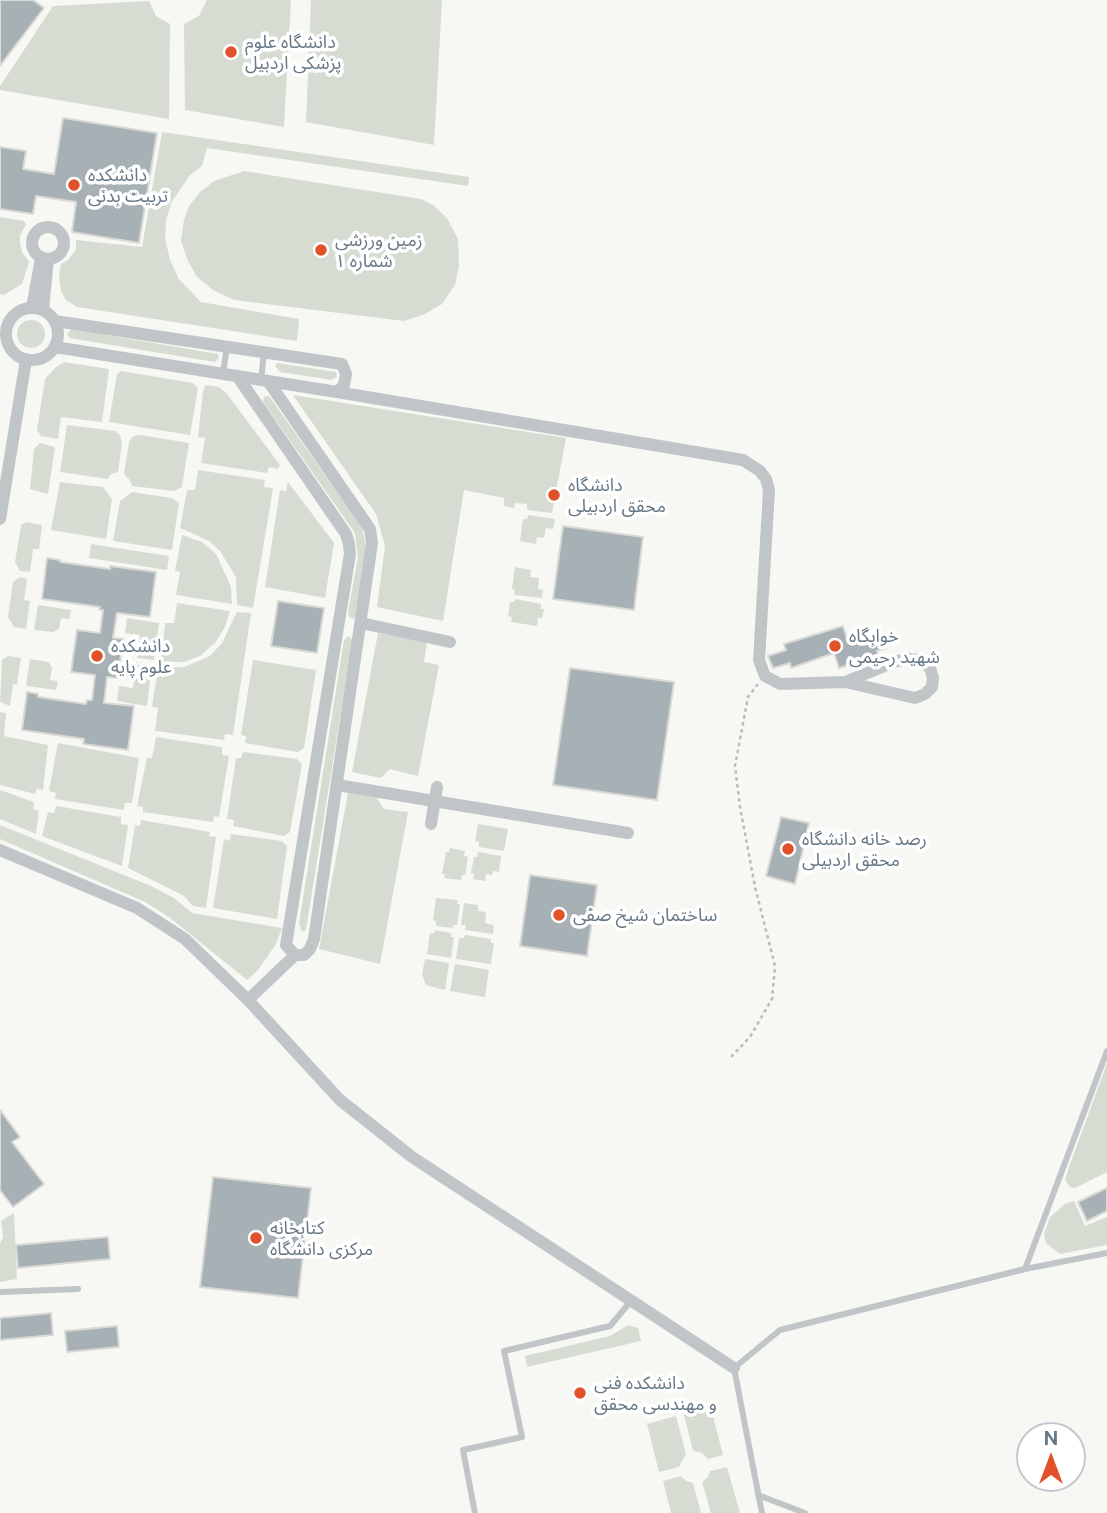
<!DOCTYPE html>
<html>
<head>
<meta charset="utf-8">
<style>
  body { margin:0 }
  #map { position:relative; width:1107px; height:1513px; overflow:hidden; background:#f7f7f4; font-family:"Public Sans",sans-serif }
  canvas { display:block }
  .north { position:absolute; left:1016px; top:1422px; width:70px; height:70px; box-sizing:border-box; background:#fff; border:2px solid #c2c9ce; border-radius:50%; rotate:0deg; font-size:19px; font-weight:700; line-height:28px; text-align:center; color:#667885 }
  .north::after { content:''; display:block; margin:auto; width:24px; height:32px; background:#e1512a; clip-path:polygon(50% 0,100% 100%,50% 72%,0 100%) }
</style>
</head>
<body>
<div id="map">
<canvas width="1107" height="1513"></canvas>
<div class="north">N</div>
</div>
<script>
const ctx = document.querySelector('canvas').getContext('2d');
ctx.lineJoin = 'round';
function fill(path, color) {
  ctx.fillStyle = color;
  ctx.fill(path, 'evenodd');
}
function poly(rows) {
  const path = new Path2D();
  for (const r of rows) {
    if (r.length === 3) {
      path.moveTo(r[0] + r[2], r[1]);
      path.arc(r[0], r[1], r[2], 0, 2 * Math.PI);
      continue;
    }
    path.moveTo(r[0], r[1]);
    for (let i = 2; i < r.length; i += 2) path.lineTo(r[i], r[i + 1]);
  }
  return path;
}
function strokePath(path, color, width, dash) {
  ctx.strokeStyle = color;
  ctx.lineWidth = width;
  ctx.lineCap = dash ? 'butt' : 'round';
  ctx.setLineDash(dash || []);
  ctx.stroke(path);
}
function label(font, color, halo, rows, align = 'center') {
  ctx.font = font + ' "Public Sans","Noto Sans Arabic",sans-serif';
  ctx.lineWidth = 7;
  ctx.setLineDash([]);
  ctx.textBaseline = 'middle';
  ctx.strokeStyle = halo;
  ctx.fillStyle = color;
  for (const [text, x, y, turn = 0] of rows) {
    ctx.save();
    ctx.translate(x, y);
    ctx.rotate((+turn || 0) * Math.PI / 180);
    ctx.textAlign = isNaN(turn) ? turn : align;
    if (halo) ctx.strokeText(text, 0, 0);
    ctx.fillText(text, 0, 0);
    ctx.restore();
  }
}
fill(poly([
  [207,0,291,0,284,127,185,110,184,24,199,16],
  [311,0,442,0,434,145,306,122],
  [149,1,156,16,170,24,169,119,0,90,0,86,53,6],
  [162,132,469,177,468,186,207,148,202,166,190,175,171,203,166,221,165,238,170,260,179,279,201,302,299,319,297,341,77,307,66,300,61,291,59,277,61,264,68,260,76,250,76,240,142,247],
  [244,171,421,199,433,205,447,218,458,239,459,265,455,285,442,304,425,314,404,321,234,300,213,290,197,277,187,259,181,240,184,220,189,206,200,192,214,181],
  [0,217,24,221,26,224,20,236,20,244,22,252,29,262,22,284,4,295,0,294],
  [31,334,14],
  [72,329,218,354,219,358,215,362,69,338,67,334],
  [64,362,109,369,102,422,61,417,58,439,41,436,37,430,45,379,56,367],
  [277,363,336,372,337,377,331,380,280,372,275,366],
  [121,371,193,383,198,388,190,435,109,422,117,374],
  [206,385,219,387,227,394,280,465,278,469,269,467,267,473,201,463,205,438,198,437,203,391],
  [293,395,566,438,552,513,527,510,527,504,515,503,514,508,504,506,504,498,464,490,443,621,377,607,385,546,376,514],
  [269,396,362,527,367,551,356,616,353,619,349,617,348,612,358,557,355,533,263,402,264,397],
  [67,425,115,431,120,435,122,443,118,472,111,474,108,479,60,472],
  [140,435,189,443,182,487,174,491,132,486,130,480,124,474,129,442,133,436],
  [40,443,55,447,48,494,30,489,34,449],
  [198,470,265,480,264,487,273,488,253,608,237,605,236,577,220,551,209,541,180,528,187,490,195,490],
  [60,482,103,487,112,499,106,539,51,530],
  [288,482,334,543,325,598,265,587,280,490,286,491],
  [132,492,172,498,179,503,172,550,113,541,120,501],
  [528,515,555,519,553,529,546,528,544,538,537,537,536,544,520,541,523,519,527,519],
  [26,522,42,525,39,549,33,549,30,572,20,571,15,562,21,525],
  [182,535,202,542,216,554,231,587,232,604,176,595,180,572,175,571],
  [91,544,169,556,167,570,89,558],
  [515,567,531,570,530,577,539,578,538,589,543,590,542,598,514,595,515,590,512,589],
  [20,577,27,579,24,600,30,601,26,629,14,627,8,617,13,582],
  [515,599,541,604,541,609,544,609,542,618,538,618,537,626,511,622,512,617,508,616,510,602,514,602],
  [177,603,230,611,225,627,215,643,200,656,184,662,161,662,165,623,174,623],
  [38,605,71,610,69,619,61,618,59,629,53,632,34,630],
  [237,612,251,613,233,735,225,734,224,740,155,731,158,708,152,707,158,668,184,667,210,656,222,643],
  [127,618,159,623,154,660,137,658,140,635,125,633],
  [378,633,427,642,424,662,439,665,418,776,390,769,381,778,352,772],
  [348,636,352,639,352,643,306,930,302,932,299,923,344,640],
  [8,656,21,658,17,685,13,684,10,706,0,702,2,660],
  [30,659,49,662,52,668,50,680,58,681,56,690,26,686],
  [253,660,316,670,304,748,298,752,245,743,246,736,241,735],
  [136,665,152,667,147,706,117,701,119,686,133,688],
  [0,712,6,713,4,736,48,745,43,790,37,789,35,794,0,785],
  [156,737,222,747,222,755,229,756,219,817,214,816,213,822,143,812,143,807,137,806,147,758,152,758],
  [58,743,139,758,132,803,125,803,124,810,55,799,56,793,49,791],
  [243,752,297,759,302,764,290,832,284,836,233,826,234,820,227,819,236,758,241,758],
  [0,790,34,802,33,809,39,811,36,834,0,819],
  [348,793,376,797,384,809,408,812,380,964,319,949],
  [56,806,121,817,121,824,128,825,122,866,42,836,48,812,54,813],
  [141,820,210,832,209,836,216,837,206,908,193,906,184,896,128,868,135,825,140,826],
  [478,824,508,829,504,851,479,847,479,842,475,841],
  [0,825,151,886,174,898,192,913,282,928,276,944,258,970,247,980,169,917,145,902,0,839],
  [231,834,282,841,287,846,277,919,213,908,224,839,230,841],
  [450,848,465,851,464,856,468,857,465,875,462,875,461,880,444,878,445,874,442,874,446,852,449,852],
  [478,852,501,856,499,872,493,871,492,875,486,874,485,881,473,879,474,874,471,873,474,857,477,857],
  [436,898,458,900,457,904,460,904,457,925,453,925,453,928,436,926,436,921,433,920],
  [464,903,478,905,478,911,486,912,485,923,494,925,493,934,465,930,466,925,461,925],
  [435,930,451,933,451,937,454,937,451,958,427,954,430,933,434,933],
  [465,935,491,939,491,943,494,943,491,964,456,959,459,938,464,938],
  [425,959,449,963,445,990,426,985,422,974],
  [455,964,489,970,485,997,450,991],
  [1107,1063,1107,1172,1075,1188,1070,1187,1065,1180,1068,1170],
  [1074,1201,1085,1226,1107,1217,1107,1245,1060,1254,1046,1243,1044,1234,1050,1217,1065,1204],
  [14,1213,17,1279,0,1282,0,1244,3,1237,1,1221],
  [628,1325,638,1328,641,1341,527,1367,525,1356,610,1336],
  [711,1408,723,1455,708,1459,702,1453,693,1451,684,1415],
  [676,1416,686,1454,679,1467,659,1472,647,1424],
  [727,1467,740,1513,711,1513,702,1482,708,1477,710,1471],
  [681,1476,686,1481,693,1483,701,1513,671,1513,663,1481]
]), '#d7dcd3');
const building = poly([
  [0,0,33,0,44,8,0,66,0,0],
  [63,118,157,133,139,243,72,232,76,202,36,196,33,214,0,209,0,147,26,151,23,169,54,174,63,118],
  [563,526,643,537,634,610,553,599,563,526],
  [47,558,60,560,60,562,110,569,110,566,156,572,150,617,117,613,113,638,123,639,118,678,107,677,104,703,134,706,128,750,83,744,84,739,22,730,27,692,38,694,38,697,86,704,87,700,92,700,95,675,71,672,77,630,100,633,103,610,99,610,100,607,42,599,47,558],
  [278,601,324,608,317,653,271,646,278,601],
  [843,626,847,639,871,632,873,638,881,635,886,648,877,651,878,655,839,668,834,653,791,668,790,663,773,668,768,656,786,650,784,644,843,626],
  [570,668,674,682,657,800,553,785,570,668],
  [781,817,809,823,795,884,766,876,781,817],
  [530,875,597,885,587,956,520,946,530,875],
  [0,1110,20,1137,12,1142,44,1184,13,1207,0,1190,0,1110],
  [213,1177,311,1188,298,1298,200,1287,213,1177],
  [1107,1188,1107,1211,1087,1221,1078,1202,1107,1188],
  [108,1237,110,1259,18,1268,16,1245,108,1237],
  [51,1313,53,1335,0,1340,0,1318,51,1313],
  [117,1326,119,1347,67,1352,65,1331,117,1326]
]);
fill(building, '#a7b0b5');
strokePath(building, '#d9d9d6', 2);
strokePath(poly([
  [731,1057,750,1037,772,999,775,966,755,887,740,807,735,766,748,697,758,684]
]), '#b8bcbf', 2.5, [3.5, 3.5]);
strokePath(poly([
  [223,373,227,346],
  [261,380,264,352],
  [1025,1269,1107,1051],
  [0,1292,78,1289],
  [758,1495,805,1513],
  [475,1513,463,1450,522,1437,504,1351,610,1326,631,1301],
  [762,1513,734,1368,780,1330,1025,1269,1107,1253]
]), '#c0c5c8', 6);
strokePath(poly([
  [48,243,16],
  [32,334,26],
  [32,308,41,258],
  [43,310,48,259],
  [55,321,342,364,346,374,344,385,337,392],
  [55,347,337,392,743,460,760,471,766,479,769,490,759,660,765,676,780,684,845,682,915,698,925,694,932,687,933,678,930,668,920,660,909,659,897,661,845,682],
  [238,377,346,534,349,544,350,554,286,945,295,955,304,955,310,949,314,939,372,543,370,529,268,381],
  [0,519,26,360],
  [361,623,450,642],
  [337,785,628,833],
  [431,824,437,787],
  [0,850,137,908,185,939,248,1000,340,1100,412,1157,734,1368],
  [248,1000,295,955]
]), '#c0c5c8', 12);
for (const [x, y, r, color] of [
  [231,52,7,"#e1512a"],
  [74,185,7,"#e1512a"],
  [321,250,7,"#e1512a"],
  [554,495,7,"#e1512a"],
  [835,646,7,"#e1512a"],
  [97,656,7,"#e1512a"],
  [788,849,7,"#e1512a"],
  [559,915,7,"#e1512a"],
  [256,1238,7,"#e1512a"],
  [580,1393,7,"#e1512a"]
]) {
  const dot = new Path2D();
  dot.arc(x, y, r, 0, 2 * Math.PI);
  ctx.fillStyle = color;
  ctx.fill(dot);
  strokePath(dot, '#fff', 2.5);
}
label('18px', '#667885', '#fff', [
  ["دانشگاه علوم",245,42],
  ["پزشکی اردبیل",245,63],
  ["دانشکده",88,175],
  ["تربیت بدنی",88,196],
  ["زمین ورزشی",335,240],
  ["شماره ۱",335,261],
  ["دانشگاه",568,485],
  ["محقق اردبیلی",568,506],
  ["خوابگاه",849,636],
  ["شهید رحیمی",849,657],
  ["دانشکده",111,646],
  ["علوم پایه",111,667],
  ["رصد خانه دانشگاه",802,839],
  ["محقق اردبیلی",802,860],
  ["ساختمان شیخ صفی",573,915],
  ["کتابخانه",270,1228],
  ["مرکزی دانشگاه",270,1249],
  ["دانشکده فنی",594,1383],
  ["و مهندسی محقق",594,1404]
], 'left');
</script>
</body>
</html>
